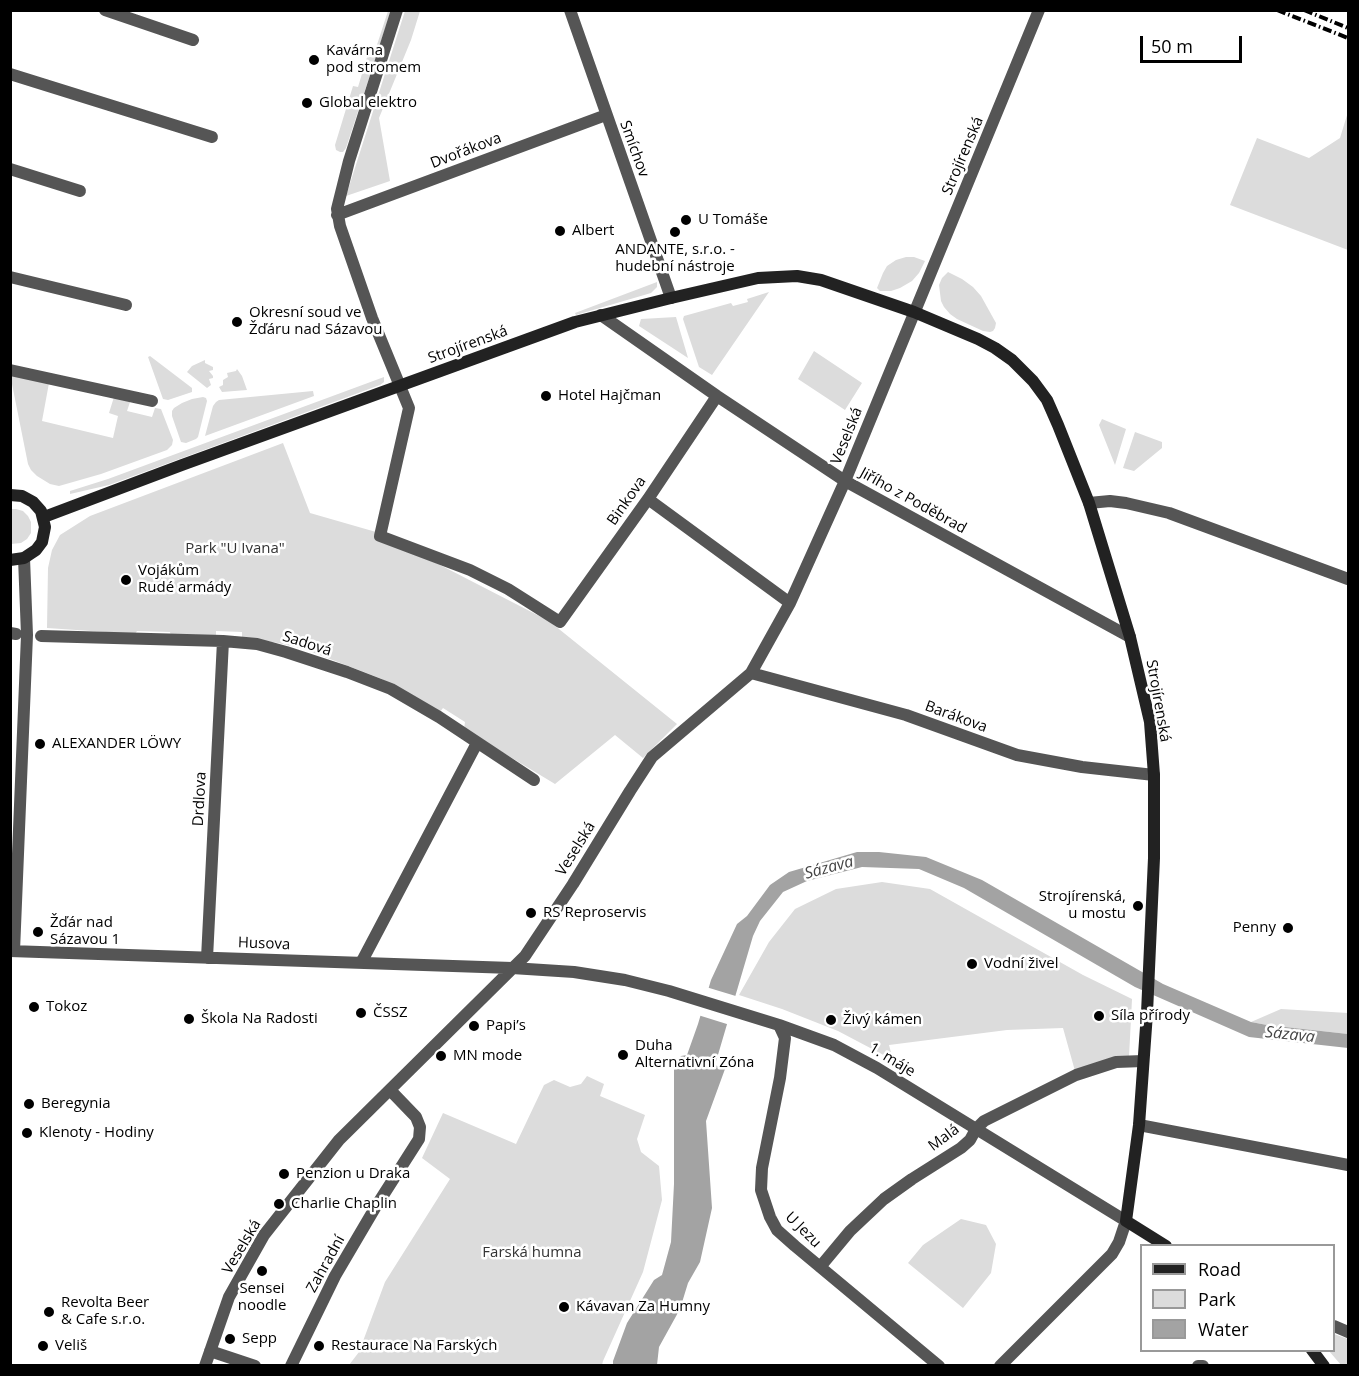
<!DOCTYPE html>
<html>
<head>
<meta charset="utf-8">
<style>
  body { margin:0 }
  #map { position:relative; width:1359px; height:1376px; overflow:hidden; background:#fff; font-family:"Open Sans",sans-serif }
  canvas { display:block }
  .frame { position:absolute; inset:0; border:12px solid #000; pointer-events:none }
  .legend { position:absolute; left:1140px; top:1244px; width:195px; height:108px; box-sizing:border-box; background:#fff; border:2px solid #999; margin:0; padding:8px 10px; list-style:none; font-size:18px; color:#000 }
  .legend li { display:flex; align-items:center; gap:12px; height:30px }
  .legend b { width:30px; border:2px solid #999 }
  .scale { position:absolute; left:1140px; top:36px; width:102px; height:27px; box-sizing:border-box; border:3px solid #000; border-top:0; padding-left:8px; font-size:18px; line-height:21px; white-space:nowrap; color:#000; -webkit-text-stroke:4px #fff; paint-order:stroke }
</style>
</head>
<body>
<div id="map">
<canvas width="1359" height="1376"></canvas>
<div class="frame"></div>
<ul class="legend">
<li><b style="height:8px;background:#222"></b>Road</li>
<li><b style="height:16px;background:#dcdcdc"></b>Park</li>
<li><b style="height:16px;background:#a3a3a3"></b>Water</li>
</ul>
<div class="scale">50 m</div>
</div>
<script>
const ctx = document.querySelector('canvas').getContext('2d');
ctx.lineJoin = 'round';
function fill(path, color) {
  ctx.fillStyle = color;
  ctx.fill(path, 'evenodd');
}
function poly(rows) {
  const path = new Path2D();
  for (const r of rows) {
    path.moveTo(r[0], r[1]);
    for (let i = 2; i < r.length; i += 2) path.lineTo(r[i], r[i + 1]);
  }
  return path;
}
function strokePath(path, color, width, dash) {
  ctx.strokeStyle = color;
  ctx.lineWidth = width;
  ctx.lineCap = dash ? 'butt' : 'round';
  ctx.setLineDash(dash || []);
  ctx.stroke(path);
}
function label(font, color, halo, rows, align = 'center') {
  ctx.font = font + ' "Open Sans",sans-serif';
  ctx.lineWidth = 5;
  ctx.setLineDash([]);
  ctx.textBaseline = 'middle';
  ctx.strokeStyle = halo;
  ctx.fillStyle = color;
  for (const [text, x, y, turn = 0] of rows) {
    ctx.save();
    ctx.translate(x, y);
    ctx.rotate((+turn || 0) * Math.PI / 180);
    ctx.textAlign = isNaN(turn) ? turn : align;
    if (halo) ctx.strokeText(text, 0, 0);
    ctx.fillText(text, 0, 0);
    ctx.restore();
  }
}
fill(poly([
  [388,11,391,11,346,148,343,152,340,152,336,150,335,145,353,86,358,87,368,54,371,52,371,54,374,54],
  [405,11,420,11,411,40,379,118,390,181,346,196],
  [1348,112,1348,250,1230,205,1257,138,1309,158,1340,138],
  [906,257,914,257,925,261,919,273,912,281,900,288,891,291,880,291,877,288,883,273,887,266,896,260],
  [948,272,962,279,973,287,981,296,996,323,995,328,993,331,990,332,983,331,957,319,950,314,944,307,941,301,939,285,942,278],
  [657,282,657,287,651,293,576,315,575,313],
  [769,292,712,375,699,367,683,319,684,316,731,303,733,306,748,302,747,299],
  [676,317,688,358,639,326,641,319],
  [814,351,862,383,845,410,798,379],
  [150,356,192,388,192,392,168,400,163,399,148,357],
  [205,360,205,363,213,367,213,370,209,371,213,376,213,378,209,379,211,385,207,388,187,372,192,366],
  [237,369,242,376,247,390,222,392,219,387,223,385,223,380,228,377,227,373,236,371],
  [10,374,49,383,42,421,113,438,118,416,109,413,114,397,130,402,127,411,152,417,155,408,161,409,173,440,172,445,167,450,101,474,59,486,50,484,37,476,31,470,28,464],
  [384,377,384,382,380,385,109,485,70,494,70,491,108,479],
  [313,391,314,396,205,436,213,406,216,402,219,400],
  [203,397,206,398,207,401,198,437,196,439,186,443,181,442,172,416,172,411,174,408,182,403,192,399],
  [1102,419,1126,429,1115,465,1099,425],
  [1135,432,1162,442,1162,448,1134,471,1123,468],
  [283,443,310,513,376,532,549,621,677,724,643,758,615,735,555,784,464,729,465,722,443,708,440,712,382,679,304,649,278,643,242,637,242,632,216,631,216,635,171,636,170,632,137,631,135,634,47,628,48,568,52,550,60,535,90,516],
  [10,509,16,509,23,511,28,516,31,522,31,533,27,539,21,543,11,544],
  [882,882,930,889,1083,975,1132,999,1129,1057,1075,1071,1063,1028,1007,1030,889,1045,893,1060,838,1031,782,1009,739,995,769,942,795,909,836,889],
  [1281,1009,1348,1013,1348,1034,1267,1025,1251,1022],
  [587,1076,604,1084,600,1096,645,1115,637,1139,641,1152,659,1166,662,1200,643,1272,603,1361,602,1365,349,1365,359,1352,385,1282,450,1179,422,1158,443,1113,516,1144,544,1085,554,1080,570,1087,581,1084],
  [961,1219,986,1225,996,1244,991,1273,963,1308,908,1263,923,1245],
  [1334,1334,1348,1339,1348,1365,1341,1365,1329,1351,1334,1350]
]), '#dcdcdc');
fill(poly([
  [857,852,879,852,926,857,982,880,1163,984,1251,1022,1267,1025,1348,1034,1348,1048,1249,1037,1135,987,964,888,919,869,862,867,807,881,783,892,760,921,753,936,725,1031,715,1065,725,1069,706,1121,712,1208,700,1262,688,1283,680,1309,659,1347,657,1365,613,1365,613,1361,627,1323,654,1280,662,1275,671,1242,674,1184,674,1070,681,1056,687,1055,698,1024,711,980,737,924,747,916,770,885,789,872]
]), '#a3a3a3');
fill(poly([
  [706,987,739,997,730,1025,698,1015]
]), '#fff');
strokePath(poly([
  [105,10,193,40],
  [397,10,349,161,337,209,340,226,372,318,409,408,380,536,470,570,508,589,560,622,648,499,717,396],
  [570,10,671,298],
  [10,74,212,137],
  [10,169,80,191],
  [337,215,606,115],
  [10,277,126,305],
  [601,315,717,396,845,481,1130,637],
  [10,370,152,401],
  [648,499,790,603],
  [1089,503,1110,501,1126,503,1169,513,1348,579],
  [10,633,16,634],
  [41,636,223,641,257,644,286,652,347,672,391,689,439,717,534,780],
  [751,673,906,715,1017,755,1082,767,1154,775],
  [10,951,512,968,574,972,625,980,669,991,779,1025,834,1045,877,1068,1126,1221,1119,1242,1112,1254,1000,1366],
  [14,951,27,635,24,558],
  [207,958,223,641],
  [361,963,477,743],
  [779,1025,785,1038,780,1078,762,1168,761,1190,770,1217,777,1230,795,1246,939,1366],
  [1139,1125,1348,1165],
  [820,1267,850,1231,884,1199,912,1179,961,1148,970,1140,976,1129,984,1121,1076,1075,1116,1062,1143,1061],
  [1334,1326,1348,1332],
  [210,1351,255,1366],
  [205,1366,229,1297,264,1235,339,1140,525,956,573,884,630,791,652,757,751,673,790,603,845,481,1039,10],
  [291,1366,335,1276,375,1208,419,1139,420,1127,416,1117,390,1090],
  [1198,1366,1203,1366]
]), '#555', 12);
strokePath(poly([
  [10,495,22,496,33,502,41,511,45,527,42,542,36,550,24,558,10,560],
  [44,517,182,465,575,322,671,298,758,278,797,276,821,280,914,312,978,339,995,348,1012,360,1033,381,1047,400,1058,425,1089,503,1130,637,1150,722,1154,775,1154,858,1147,1013,1139,1125,1126,1221,1166,1246],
  [1312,1350,1324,1366]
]), '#222', 12);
strokePath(poly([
  [1277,10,1348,38],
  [1304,10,1348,28]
]), '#000', 4, [9, 3, 1.5, 3]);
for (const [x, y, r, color] of [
  [314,60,6,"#000"],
  [307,103,6,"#000"],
  [686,220,6,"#000"],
  [560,231,6,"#000"],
  [675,232,6,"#000"],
  [237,322,6,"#000"],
  [546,396,6,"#000"],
  [126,580,6,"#000"],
  [40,744,6,"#000"],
  [1138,906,6,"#000"],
  [531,913,6,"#000"],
  [1288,928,6,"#000"],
  [38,932,6,"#000"],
  [972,964,6,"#000"],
  [34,1007,6,"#000"],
  [361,1013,6,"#000"],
  [1099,1016,6,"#000"],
  [189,1019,6,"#000"],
  [831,1020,6,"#000"],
  [474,1026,6,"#000"],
  [623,1055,6,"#000"],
  [441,1056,6,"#000"],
  [29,1104,6,"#000"],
  [27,1133,6,"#000"],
  [284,1174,6,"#000"],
  [279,1204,6,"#000"],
  [262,1271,6,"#000"],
  [564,1307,6,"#000"],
  [49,1312,6,"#000"],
  [230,1339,6,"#000"],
  [43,1346,6,"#000"],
  [319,1346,6,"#000"]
]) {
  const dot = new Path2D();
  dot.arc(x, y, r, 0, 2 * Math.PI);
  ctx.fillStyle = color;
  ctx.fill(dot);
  strokePath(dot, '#fff', 2);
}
label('15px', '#000', '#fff', [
  ["Kavárna",326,51],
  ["pod stromem",326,68],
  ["Global elektro",319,103],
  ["U Tomáše",698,220],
  ["Albert",572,231],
  ["ANDANTE, s.r.o. -",675,250,"center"],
  ["hudební nástroje",675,267,"center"],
  ["Okresní soud ve",249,313],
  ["Žďáru nad Sázavou",249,330],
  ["Hotel Hajčman",558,396],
  ["Vojákům",138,571],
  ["Rudé armády",138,588],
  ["ALEXANDER LÖWY",52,744],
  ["Strojírenská,",1126,897,"right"],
  ["u mostu",1126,914,"right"],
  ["RS Reproservis",543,913],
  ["Žďár nad",50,923],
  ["Sázavou 1",50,940],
  ["Penny",1276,928,"right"],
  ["Vodní živel",984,964],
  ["Tokoz",46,1007],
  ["ČSSZ",373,1013],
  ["Síla přírody",1111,1016],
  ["Škola Na Radosti",201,1019],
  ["Živý kámen",843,1020],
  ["Papi’s",486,1026],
  ["Duha",635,1046],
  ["Alternativní Zóna",635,1063],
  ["MN mode",453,1056],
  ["Beregynia",41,1104],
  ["Klenoty - Hodiny",39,1133],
  ["Penzion u Draka",296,1174],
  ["Charlie Chaplin",291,1204],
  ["Sensei",262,1289,"center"],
  ["noodle",262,1306,"center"],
  ["Revolta Beer",61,1303],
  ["& Cafe s.r.o.",61,1320],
  ["Kávavan Za Humny",576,1307],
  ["Sepp",242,1339],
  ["Veliš",55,1346],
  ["Restaurace Na Farských",331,1346]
], 'left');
label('15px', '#000', '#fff', [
  ["Smíchov",634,149,70],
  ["Dvořákova",466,151,-21],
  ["Strojírenská",963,156,-67],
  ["Strojírenská",468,345,-20],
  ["Veselská",847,436,-68],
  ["Binkova",627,501,-55],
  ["Jiřího z Poděbrad",913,501,29],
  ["Sadová",307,644,18],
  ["Strojírenská",1158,701,80],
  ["Barákova",956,717,20],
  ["Drdlova",200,799,-87],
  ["Veselská",576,849,-58],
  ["Husova",264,944,2],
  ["1. máje",892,1060,31],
  ["Malá",944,1138,-37],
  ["U Jezu",803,1230,45],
  ["Veselská",242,1247,-59],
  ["Zahradní",326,1264,-61]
]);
label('15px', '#333', '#fff', [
  ["Park \"U Ivana\"",235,549],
  ["Farská humna",532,1253]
]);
label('italic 16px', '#444', '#fff', [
  ["Sázava",829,868,-15],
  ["Sázava",1290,1035,6]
]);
</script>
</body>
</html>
